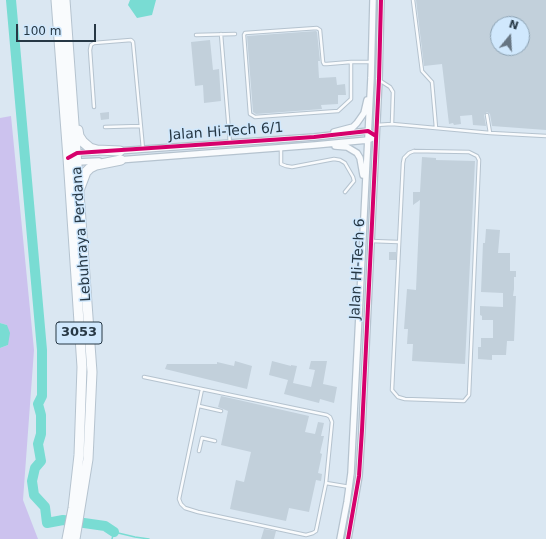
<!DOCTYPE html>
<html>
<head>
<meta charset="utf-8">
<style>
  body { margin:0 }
  #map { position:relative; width:546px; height:539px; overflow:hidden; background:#dae7f2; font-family:"DejaVu Sans",sans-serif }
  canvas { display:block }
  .north { position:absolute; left:490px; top:16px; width:40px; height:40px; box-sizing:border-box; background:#d0e8fd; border:1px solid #8ca2b3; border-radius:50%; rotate:18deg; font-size:11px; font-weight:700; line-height:16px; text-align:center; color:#273845 }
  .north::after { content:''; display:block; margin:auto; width:14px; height:18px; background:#667582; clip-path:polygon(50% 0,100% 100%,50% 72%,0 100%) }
  .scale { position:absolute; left:16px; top:24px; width:80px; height:18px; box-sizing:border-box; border:2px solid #273845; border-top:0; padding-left:5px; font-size:12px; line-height:14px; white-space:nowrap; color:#273845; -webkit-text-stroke:3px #d0e8fd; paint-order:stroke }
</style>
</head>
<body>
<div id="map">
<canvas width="546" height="539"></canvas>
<div class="north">N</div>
<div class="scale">100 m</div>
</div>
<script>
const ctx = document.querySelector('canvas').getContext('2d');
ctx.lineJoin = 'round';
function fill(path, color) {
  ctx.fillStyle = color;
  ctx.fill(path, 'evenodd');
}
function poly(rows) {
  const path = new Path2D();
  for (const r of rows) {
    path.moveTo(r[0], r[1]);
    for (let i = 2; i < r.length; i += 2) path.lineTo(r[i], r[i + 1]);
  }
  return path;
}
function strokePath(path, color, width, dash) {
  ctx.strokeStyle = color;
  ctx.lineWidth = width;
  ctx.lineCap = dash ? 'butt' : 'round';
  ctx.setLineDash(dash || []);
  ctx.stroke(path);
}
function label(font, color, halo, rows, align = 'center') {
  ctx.font = font + ' "DejaVu Sans",sans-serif';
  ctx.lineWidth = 3;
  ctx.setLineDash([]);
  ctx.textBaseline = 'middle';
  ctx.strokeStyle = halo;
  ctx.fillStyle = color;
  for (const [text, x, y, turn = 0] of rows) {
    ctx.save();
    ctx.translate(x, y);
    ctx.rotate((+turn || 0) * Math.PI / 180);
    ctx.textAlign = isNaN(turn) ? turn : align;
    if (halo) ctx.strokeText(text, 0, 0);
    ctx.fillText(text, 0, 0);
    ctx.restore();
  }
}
fill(poly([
  [11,116,34,350,23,500,38,539,0,539,0,348,8,345,7,325,0,323,0,118]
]), '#ccc2ee');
fill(poly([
  [130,0,156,0,152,15,137,18,128,5],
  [0,323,7,325,10,333,8,345,0,348]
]), '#79dcd3');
strokePath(poly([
  [112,539,114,532,135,537,149,539]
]), '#79dcd3', 1.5);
strokePath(poly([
  [11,0,42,350,42,396,38,404,41,415,41,434,38,444,41,461,35,468,32,481,34,495,45,507,47,523,63,520,105,526,114,532]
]), '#79dcd3', 10);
fill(poly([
  [416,0,546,0,546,130,492,126,490,114,487,112,484,115,486,126,473,125,472,115,460,116,461,124,454,125,453,123,449,124,442,64,424,66],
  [498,24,522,24,522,48,498,48],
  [316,31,317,32,320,61,318,61,319,78,336,77,337,85,345,84,346,95,338,95,338,104,321,105,322,109,256,114,253,112,247,36],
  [210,40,213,70,219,69,221,101,204,103,203,85,195,86,191,42],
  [109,112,109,119,101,120,100,113],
  [422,157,436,158,436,160,475,161,465,364,412,361,413,344,407,344,408,329,404,329,407,289,416,290,420,200,413,205,413,192,420,192],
  [486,229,500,230,498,253,510,253,510,271,516,271,516,277,514,277,514,289,513,296,516,296,514,341,507,341,506,355,492,355,492,360,478,359,478,347,481,347,481,338,493,338,493,320,482,320,482,316,480,315,480,306,503,307,503,293,481,292,483,243,485,243],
  [389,252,396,252,396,260,389,260],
  [235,361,252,366,247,389,165,369,167,364,217,364,217,362,234,366],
  [272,361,291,366,291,365,297,366,293,383,311,387,315,370,309,369,311,361,327,361,323,384,337,387,334,403,320,399,319,403,284,394,288,380,269,375],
  [221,396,309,416,305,432,315,434,318,422,324,423,321,436,324,436,320,453,322,454,318,473,322,474,321,481,316,480,309,512,289,508,286,521,230,509,236,480,244,482,251,452,221,445,228,411,218,407],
  [264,529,276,531,274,539,261,539]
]), '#c2d0db');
const lane = poly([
  [413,0,422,71,432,82,436,128],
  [221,34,230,144],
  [196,35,235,34],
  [351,62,351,99,338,111,255,117,250,114,244,35,245,33,317,28,320,30,323,62,324,64,327,64,351,62,372,62],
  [94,107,90,50,91,45,94,43,131,40,133,42,143,149],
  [487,115,490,133],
  [392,124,490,133,546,136],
  [376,125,392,124,393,92,390,87,379,80],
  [105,127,140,126],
  [281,148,281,164,286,166,292,167,334,159,340,160,345,163,353,177,354,181,345,192],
  [414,151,469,152,477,156,479,160,469,395,464,401,405,399,398,397,392,390,403,163,404,158,409,153,414,151],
  [371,241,398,242],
  [144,377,327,415,330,417,332,422,326,483,316,531,313,533,306,535,198,512,185,508,181,504,179,499,202,389],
  [199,406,221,411],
  [199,451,202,438,215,441],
  [326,483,350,487]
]);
const street = poly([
  [334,132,353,127,357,123,364,113,367,100],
  [335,146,347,147,357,153,360,158,363,175],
  [117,151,314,137,368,131,371,133],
  [74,155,77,153,97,152],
  [118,160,315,145,368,140,376,136],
  [74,161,77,162,99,161],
  [340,539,347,502,351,473,371,78,373,0],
  [348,539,359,476,362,430,379,79,381,0]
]);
const primary = poly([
  [56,0,68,158,82,367,79,455,73,508,67,539],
  [65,0,92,372,88,459,75,539],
  [78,130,79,136,83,142,90,148,97,150,120,151],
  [80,188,86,172,90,168,96,165,121,160]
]);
strokePath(lane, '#b5c3cf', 4.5);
strokePath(street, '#b5c3cf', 8);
strokePath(primary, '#b5c3cf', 11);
strokePath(lane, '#f9fbfd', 2.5);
strokePath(street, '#f9fbfd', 5.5);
strokePath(primary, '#f9fbfd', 9);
strokePath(poly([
  [68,158,77,153,314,137,368,131,376,136],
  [348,539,359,476,362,430,379,79,381,0]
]), '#d6006c', 4);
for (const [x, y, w] of [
  [79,333,46]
]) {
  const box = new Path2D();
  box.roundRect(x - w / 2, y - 11, w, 22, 3);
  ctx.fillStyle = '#d0e8fd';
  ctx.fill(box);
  strokePath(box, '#273845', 1);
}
label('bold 13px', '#273845', null, [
  ["3053",79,333]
]);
label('14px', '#273845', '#d0e8fd', [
  ["Jalan Hi-Tech 6/1",226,132,-4],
  ["Lebuhraya Perdana",82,234,-94],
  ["Jalan Hi-Tech 6",358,269,-87]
]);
</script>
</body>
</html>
